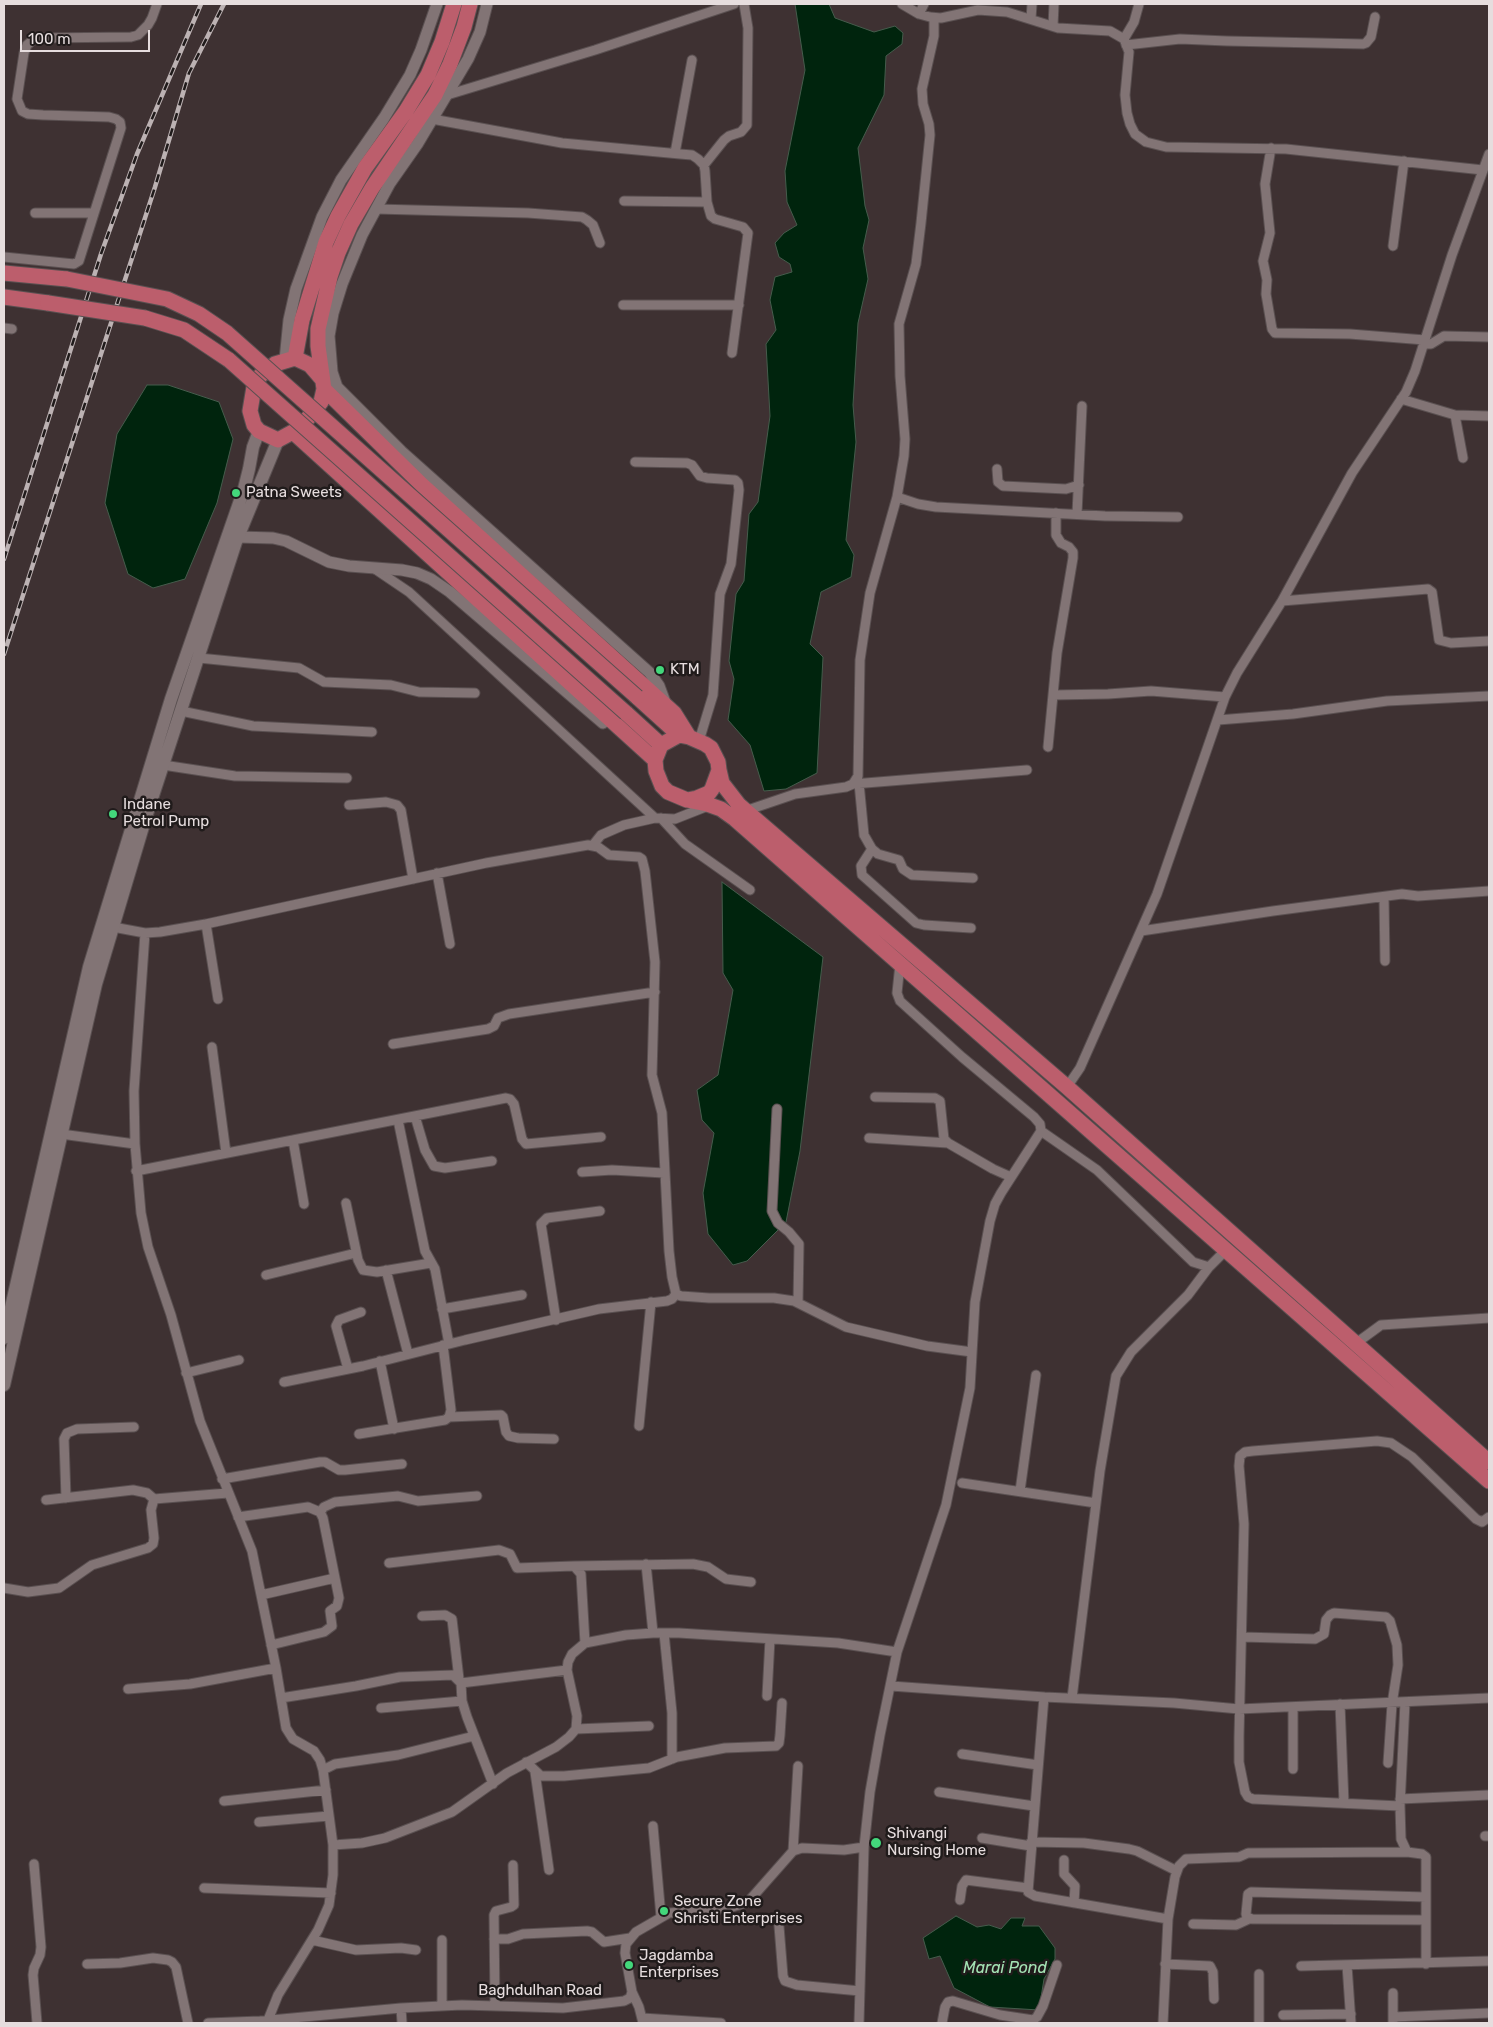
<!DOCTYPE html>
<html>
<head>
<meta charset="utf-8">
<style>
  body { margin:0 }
  #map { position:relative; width:1493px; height:2027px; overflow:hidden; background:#3e3132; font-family:Rubik,sans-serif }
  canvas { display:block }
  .frame { position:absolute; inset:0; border:5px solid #e6ddde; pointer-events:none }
  .scale { position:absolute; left:20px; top:30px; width:130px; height:22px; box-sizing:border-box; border:2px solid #e6ddde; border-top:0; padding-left:6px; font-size:15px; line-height:18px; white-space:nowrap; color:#e6ddde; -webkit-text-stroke:4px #201b1b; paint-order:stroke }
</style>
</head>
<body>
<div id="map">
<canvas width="1493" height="2027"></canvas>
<div class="frame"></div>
<div class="scale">100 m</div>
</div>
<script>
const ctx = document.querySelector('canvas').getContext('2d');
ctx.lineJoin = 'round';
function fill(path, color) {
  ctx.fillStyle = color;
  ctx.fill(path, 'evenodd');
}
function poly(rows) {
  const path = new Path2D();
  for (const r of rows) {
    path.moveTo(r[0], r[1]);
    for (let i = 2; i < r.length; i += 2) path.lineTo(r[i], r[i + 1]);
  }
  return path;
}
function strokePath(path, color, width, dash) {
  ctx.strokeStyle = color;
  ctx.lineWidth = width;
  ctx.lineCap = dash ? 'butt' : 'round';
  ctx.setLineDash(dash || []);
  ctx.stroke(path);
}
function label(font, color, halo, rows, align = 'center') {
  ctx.font = font + ' Rubik,sans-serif';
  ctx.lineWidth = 5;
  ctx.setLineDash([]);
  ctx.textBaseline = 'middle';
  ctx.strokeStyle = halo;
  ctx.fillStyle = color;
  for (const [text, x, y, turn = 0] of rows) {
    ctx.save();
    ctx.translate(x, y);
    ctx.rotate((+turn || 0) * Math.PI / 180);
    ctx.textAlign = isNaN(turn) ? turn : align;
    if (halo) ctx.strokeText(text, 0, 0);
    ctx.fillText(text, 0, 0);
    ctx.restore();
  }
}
const water = poly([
  [795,4,829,4,835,18,874,32,895,26,903,33,902,44,886,56,884,95,858,148,865,206,869,220,863,248,868,279,858,323,853,405,856,442,846,540,854,555,851,577,821,592,810,644,823,657,817,773,786,789,764,791,750,745,728,720,734,679,729,661,736,594,744,581,749,514,758,502,770,416,766,344,776,330,770,300,775,277,792,272,790,264,779,257,775,243,784,233,797,225,787,202,785,171,805,70,795,4],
  [147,385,168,385,219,402,233,439,217,503,185,579,153,588,128,574,105,503,117,434,147,385],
  [722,882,823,957,800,1151,786,1222,747,1261,733,1265,708,1234,703,1193,714,1133,702,1120,697,1090,718,1075,733,990,723,973,722,882],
  [956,1916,977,1927,989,1925,1001,1929,1011,1918,1025,1918,1022,1926,1039,1926,1055,1948,1055,1959,1044,1979,1039,2010,990,2007,954,1988,940,1956,929,1959,923,1938,956,1916]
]);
fill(water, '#00240d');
strokePath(water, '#455c4c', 1);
const minor = poly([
  [902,4,919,14,930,17,941,18,978,10,1007,12,1058,28,1110,31,1124,39,1129,52,1125,95,1127,113,1130,124,1135,134,1146,142,1166,147,1286,149,1483,170],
  [919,14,924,4],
  [1031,19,1032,4],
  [1053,26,1054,4],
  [1124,39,1134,22,1139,4],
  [1126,45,1180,39,1227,41,1363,44,1366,43,1371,37,1375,17],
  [447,95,595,50,734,4],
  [432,119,562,143,680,154,692,155,698,159,704,165,705,171,707,202,711,216,715,219,743,227,748,233,732,353],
  [1271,148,1265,184,1270,233,1263,261,1267,280,1266,294,1272,329,1275,333,1350,334,1425,340],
  [675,153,692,60],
  [704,165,724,140,729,136,741,132,747,125,748,28,744,4],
  [624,201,707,202],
  [376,209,528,213,582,217,587,220,593,225,600,243],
  [35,213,94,213],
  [1393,246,1404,161],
  [4,257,74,264,79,261,121,128,120,122,116,119,109,117,43,115,28,114,22,111,17,99,24,53,27,45,33,40,41,38,131,37,138,35,148,25,152,18,157,4],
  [623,305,739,305],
  [4,328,12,329],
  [1424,344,1431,344,1444,336,1489,337],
  [1401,399,1455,415,1489,416],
  [1455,415,1463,458],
  [635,462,687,463,692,465,700,476,707,478,735,480,738,483,739,490,731,564,720,594,713,695,699,741],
  [997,469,998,482,1003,486,1066,489,1079,485],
  [897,497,918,504,936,507,1105,516,1178,517],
  [1077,514,1082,406],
  [375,569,409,592,655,818],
  [1282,601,1428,589,1432,592,1439,640,1451,643,1489,641],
  [199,658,299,668,324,682,391,685,419,692,475,693],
  [1053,695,1108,694,1151,691,1225,697],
  [181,711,253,726,372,732],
  [1218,720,1293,714,1387,701,1489,696],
  [1048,747,1057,653,1073,558,1073,552,1069,547,1061,543,1056,535,1056,513],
  [163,765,235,776,347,778],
  [859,783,864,835,872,849,878,854,899,860,903,869,912,875,973,878],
  [853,784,1027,770],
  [349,805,386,802,397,805,401,810,413,879],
  [745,811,795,794,846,787,853,784,858,776,860,660,870,593,897,497,904,456,905,439,900,376,899,324,916,264,921,223,930,135,929,124,923,104,922,89,934,36,934,18],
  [661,818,685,844,750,890],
  [593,845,601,835,624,825,655,818,675,819,708,806],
  [872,849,861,866,862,875,916,923,924,925,971,928],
  [437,873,450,944],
  [1384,897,1385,961],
  [206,924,218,999],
  [113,927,145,933,160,932,206,924,486,863,588,845,598,847,609,855,639,857,642,859,645,871,655,962,652,1075,662,1113,669,1251,672,1277,676,1294,681,1296,709,1298,774,1298,794,1301,846,1327,927,1346,972,1352],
  [1141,931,1273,911,1402,894,1418,896,1489,891],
  [145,933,134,1091,135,1144,141,1213,148,1247,171,1315,200,1421,252,1551,276,1668,286,1728,293,1739,314,1751,320,1760,323,1770,333,1845,333,1875,329,1905,318,1930,278,1995,268,2020],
  [393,1044,488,1029,494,1026,498,1018,509,1014,655,992],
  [212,1047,226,1153],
  [1067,1087,1080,1068,1157,894,1225,697,1237,673,1282,601,1352,473,1406,392,1415,371,1452,255,1489,154],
  [875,1097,935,1098,940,1101,944,1139,948,1143,993,1169,1011,1177],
  [777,1109,772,1211,778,1223,789,1232,799,1244,798,1303],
  [415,1116,425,1150,434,1166,445,1168,492,1161],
  [398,1120,425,1251,435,1269,449,1344],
  [1041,1131,1097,1170,1193,1262,1209,1267,1226,1250],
  [61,1134,135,1144],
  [869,1138,948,1143],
  [293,1140,304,1204],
  [136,1171,506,1098,510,1099,514,1104,522,1139,526,1144,601,1137],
  [582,1172,612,1170,664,1173],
  [346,1203,358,1260,363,1270,377,1272,431,1263],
  [386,1270,408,1354],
  [266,1275,356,1253],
  [442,1309,522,1295],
  [556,1320,541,1224,547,1218,600,1211],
  [1355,1344,1381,1325,1489,1318],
  [380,1361,394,1429],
  [348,1369,336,1326,339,1320,361,1312],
  [186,1373,239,1360],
  [284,1382,363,1366,465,1340,599,1309,667,1301,672,1299,676,1294],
  [449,1417,501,1415,503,1417,506,1432,509,1436,518,1438,554,1439],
  [639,1426,651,1302],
  [359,1434,445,1420,449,1417,451,1410,443,1345],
  [222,1479,320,1462,325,1462,339,1470,345,1470,402,1464],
  [962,1483,1096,1503],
  [1020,1491,1036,1375],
  [66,1498,64,1439,67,1433,77,1429,134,1427],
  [46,1500,133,1490,147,1493,154,1499],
  [320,1512,324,1507,335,1502,398,1496,418,1501,477,1496],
  [238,1517,308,1507,320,1512,323,1518,339,1598,337,1606,330,1611,332,1626,324,1632,271,1645],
  [389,1563,499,1550,510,1554,517,1568,574,1566,581,1574,585,1643],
  [646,1564,653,1633],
  [574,1566,693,1564,708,1567,726,1579,751,1582],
  [4,1588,28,1592,59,1588,92,1565,148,1548,153,1544,154,1538,151,1510,154,1499,228,1493],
  [261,1595,335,1578],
  [422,1616,445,1615,452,1619,459,1679],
  [664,1633,672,1713,672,1759],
  [1242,1637,1315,1639,1324,1634,1326,1620,1330,1615,1334,1613,1386,1617,1390,1621,1397,1645,1398,1665,1392,1704,1388,1763],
  [461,1683,567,1670],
  [891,1686,1044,1697,1174,1703,1239,1709,1489,1698],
  [128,1689,190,1684,276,1668],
  [767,1696,770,1639],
  [1044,1697,1028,1892,1035,1896,1168,1919],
  [281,1698,356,1686,400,1677,453,1675,461,1683,462,1701,467,1717,493,1784],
  [1072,1698,1100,1471,1116,1376,1131,1352,1188,1295,1209,1267],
  [1405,1702,1400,1806,1401,1839,1407,1852,1422,1854,1426,1857,1426,1920],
  [1340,1704,1344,1803],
  [381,1708,462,1701],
  [576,1729,649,1726],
  [962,1754,1038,1765],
  [526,1762,541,1776,564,1776,649,1768,677,1757,725,1748,776,1746,779,1743,780,1735,782,1703],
  [1293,1769,1293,1707],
  [323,1770,335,1764,398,1755,474,1736],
  [535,1772,549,1870],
  [939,1792,1034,1806],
  [1400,1799,1489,1795],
  [224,1801,326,1790],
  [1400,1806,1253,1799,1248,1797,1245,1792,1239,1762,1239,1737,1244,1524,1239,1466,1240,1456,1245,1452,1253,1451,1377,1441,1391,1443,1412,1457,1476,1519,1482,1522,1489,1517],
  [259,1822,329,1816],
  [653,1826,661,1917],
  [1485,1836,1489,1836],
  [982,1838,1031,1846],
  [1031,1842,1084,1843,1129,1849,1137,1851,1177,1871],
  [333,1845,362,1843,385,1838,452,1812,507,1773,556,1747,569,1737,576,1729,577,1716,567,1670,568,1662,572,1654,585,1643,626,1635,653,1633,679,1633,838,1643,897,1652],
  [793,1851,798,1766],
  [1064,1860,1064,1874,1075,1886,1074,1903],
  [34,1864,41,1947,40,1955,34,1968,33,1975,37,2023],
  [204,1888,331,1893],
  [960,1900,962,1886,966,1880,1028,1888],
  [1193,1924,1236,1925,1249,1919],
  [779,1926,783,1976,785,1981,797,1985,860,1991],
  [494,1939,508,1939,523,1934,587,1931,592,1932,604,1942,630,1938],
  [312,1940,356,1950,401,1948,416,1950],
  [442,1940,442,2006],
  [87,1964,120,1963,153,1958,168,1960,172,1962,176,1967,188,2023],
  [1165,1964,1210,1966,1213,1972,1214,1999],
  [1426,1964,1426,1920,1252,1919,1247,1917,1246,1914,1248,1894,1251,1892,1426,1897],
  [1347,1965,1351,2023],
  [1301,1966,1489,1961],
  [632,1992,639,2007,643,2023],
  [1393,1993,1393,2023],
  [495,2006,494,1915,496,1911,511,1907,514,1905,513,1865],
  [401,2008,402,2023],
  [1283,2015,1351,2014],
  [1393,2017,1489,2013],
  [642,2018,721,2023],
  [208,2023,260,2021,401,2008,462,2005,563,2008,624,2001,630,1998,632,1992,625,1953,626,1944,636,1932,669,1913,729,1908,748,1902,793,1851,802,1848,844,1850,864,1847],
  [859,2023,864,1847,870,1792,880,1735,897,1652,946,1505,970,1388,975,1302,990,1221,995,1204,1001,1193,1041,1131,1040,1124,1034,1117,962,1057,900,1001,897,993,900,964],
  [942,2023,945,2007,948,2002,953,2001,1000,2015,1033,2020,1037,2017,1043,2006,1057,1965],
  [1163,2023,1168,1919,1175,1877,1179,1866,1186,1859,1239,1857,1248,1853,1407,1852],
  [1259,2023,1259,1974]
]);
const tertiary = poly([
  [487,4,480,32,468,59,418,143,390,183,362,235,342,284,333,313,329,336,332,372,337,387,401,451,650,673,659,686,666,705],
  [285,360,289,320,296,289,322,217,341,180,384,118,410,75,421,50,437,4],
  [238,537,273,538,286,541,329,562,349,566,402,570,417,573,431,579,450,592,603,723]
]);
const secondary = poly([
  [4,1338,89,967,171,699,244,489,249,469,253,447,259,431],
  [4,1385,96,984,145,820,236,542,278,440]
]);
const trunk = poly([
  [4,273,67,279],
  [4,297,48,303],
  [145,318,184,330,229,360],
  [295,358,302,320,326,242,338,216,365,168,406,111,428,75,442,42,454,4],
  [322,379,310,365,295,358,275,364,260,376,254,387,250,411,254,425,259,431,278,440,300,428,321,402,324,389,318,346,318,329,330,277,338,253,351,224,372,188,435,95,450,64,464,27,470,4],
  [324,389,422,485,674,713,689,737],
  [293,432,655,760],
  [637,697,679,735],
  [626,713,661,745],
  [679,735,689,737,705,744,711,748,718,762,719,770,712,789,709,793,697,798,687,800,668,792,662,786,656,771,655,760,661,745,679,735],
  [719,770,722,783,739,805,1067,1087,1489,1462],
  [687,800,707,804,721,809,735,819,1489,1481]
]);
strokePath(minor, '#5a5051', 11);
strokePath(tertiary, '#5a5051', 13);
strokePath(secondary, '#5a5051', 14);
strokePath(trunk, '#5a5051', 17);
strokePath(minor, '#827475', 9);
strokePath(tertiary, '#827475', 11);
strokePath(secondary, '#827475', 12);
strokePath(trunk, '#bc5e6c', 15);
const rail = poly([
  [4,559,101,254,137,154,201,4],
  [4,654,155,187,189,73,224,4]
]);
strokePath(rail, '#bcb2b3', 4.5);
strokePath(rail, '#201b1b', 2.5, [8]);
const trunkBridge = poly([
  [67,279,167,299,199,314,227,333,637,697],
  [48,303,145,318],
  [229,360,626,713]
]);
strokePath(trunkBridge, '#5a5051', 17, []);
strokePath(trunkBridge, '#bc5e6c', 15);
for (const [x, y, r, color] of [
  [236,493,5,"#43d77b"],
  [660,670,5,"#43d77b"],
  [113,814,5,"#43d77b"],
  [876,1843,6,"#43d77b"],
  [664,1911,5,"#43d77b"],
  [629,1965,5,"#43d77b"]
]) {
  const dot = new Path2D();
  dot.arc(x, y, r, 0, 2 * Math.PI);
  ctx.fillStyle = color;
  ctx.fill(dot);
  strokePath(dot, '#201b1b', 2);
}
label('15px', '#e6ddde', '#201b1b', [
  ["Patna Sweets",246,493],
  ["KTM",670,670],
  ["Indane",123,805],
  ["Petrol Pump",123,822],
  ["Shivangi",887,1834],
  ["Nursing Home",887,1851],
  ["Secure Zone",674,1902],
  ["Shristi Enterprises",674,1919],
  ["Jagdamba",639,1956],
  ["Enterprises",639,1973]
], 'left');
label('15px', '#e6ddde', '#201b1b', [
  ["Baghdulhan Road",540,1991]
]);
label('italic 16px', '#a4e3b4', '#201b1b', [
  ["Marai Pond",1005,1968]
]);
</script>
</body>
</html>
